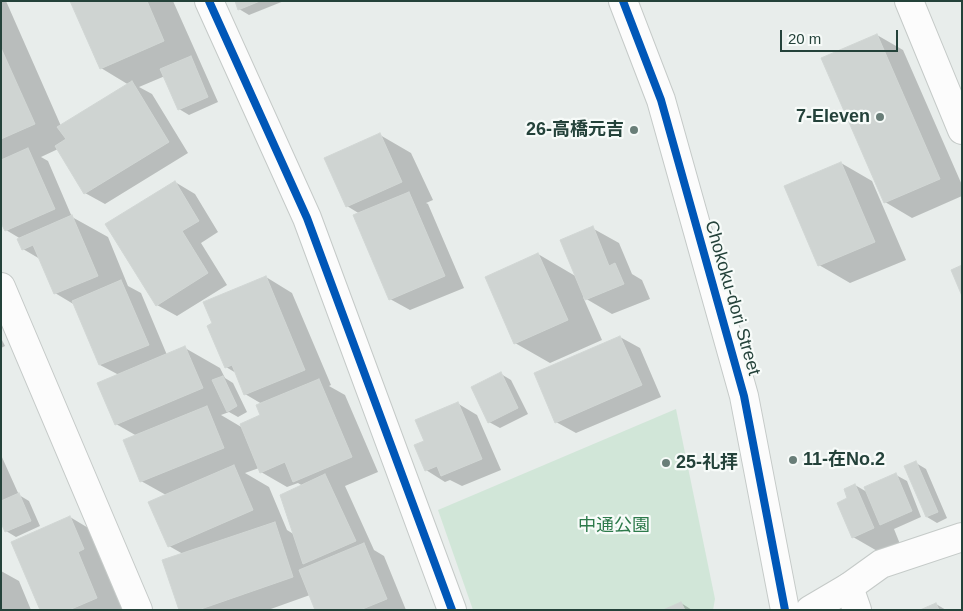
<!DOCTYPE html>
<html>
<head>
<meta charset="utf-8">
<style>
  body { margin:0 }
  #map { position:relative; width:963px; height:611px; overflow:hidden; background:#e8edeb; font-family:Helvetica,sans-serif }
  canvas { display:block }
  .frame { position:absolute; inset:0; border:2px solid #24423a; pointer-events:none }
  .scale { position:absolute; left:780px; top:30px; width:118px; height:22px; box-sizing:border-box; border:2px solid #24423a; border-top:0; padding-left:6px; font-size:15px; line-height:18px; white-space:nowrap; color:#24423a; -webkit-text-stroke:4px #f7fbf9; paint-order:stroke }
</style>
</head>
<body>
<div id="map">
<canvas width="963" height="611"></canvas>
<div class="frame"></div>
<div class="scale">20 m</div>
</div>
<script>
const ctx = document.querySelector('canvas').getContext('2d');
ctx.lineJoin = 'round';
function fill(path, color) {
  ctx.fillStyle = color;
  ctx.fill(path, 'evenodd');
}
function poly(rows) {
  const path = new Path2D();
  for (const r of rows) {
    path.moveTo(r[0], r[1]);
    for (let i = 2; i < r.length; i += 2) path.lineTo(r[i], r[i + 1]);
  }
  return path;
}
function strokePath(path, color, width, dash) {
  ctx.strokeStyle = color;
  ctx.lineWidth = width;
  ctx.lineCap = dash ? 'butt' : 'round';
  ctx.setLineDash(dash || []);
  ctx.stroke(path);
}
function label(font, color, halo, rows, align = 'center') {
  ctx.font = font + ' Helvetica,"Noto Sans JP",sans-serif';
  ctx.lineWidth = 4.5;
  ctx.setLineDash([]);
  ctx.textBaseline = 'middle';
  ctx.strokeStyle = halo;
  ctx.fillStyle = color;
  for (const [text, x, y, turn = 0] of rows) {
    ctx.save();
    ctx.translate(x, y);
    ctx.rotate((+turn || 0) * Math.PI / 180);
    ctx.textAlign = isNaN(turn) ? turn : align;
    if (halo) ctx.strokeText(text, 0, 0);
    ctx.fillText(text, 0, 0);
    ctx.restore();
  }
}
fill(poly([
  [676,409,715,599,713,610,473,610,438,510]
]), '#d1e6d8');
fill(poly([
  [1,1,6,1,61,126,129,85,101,68,72,1,173,1,218,102,189,115,179,109,165,76,139,87,152,94,188,153,105,204,85,193,58,149,41,157,48,161,72,217,108,237,128,286,141,293,167,355,185,348,220,368,225,378,233,383,247,412,238,417,229,412,221,415,243,428,262,416,262,404,245,394,236,373,226,367,266,277,292,293,331,385,329,386,345,395,378,472,345,486,374,550,384,556,406,610,316,610,310,595,268,610,181,610,183,554,169,546,166,495,141,481,137,436,116,424,119,375,100,365,75,305,55,293,40,259,23,249,21,239,6,230,1,220],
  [259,468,261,472,287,487,298,483,303,486,295,535,287,530,269,487,245,473],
  [236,1,284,1,249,15,239,9],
  [877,35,903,50,962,185,962,196,912,218,885,202],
  [380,135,411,153,433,200,426,203,428,204,464,288,410,310,390,299,360,214,347,206],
  [841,163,872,181,906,260,850,283,819,265],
  [175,182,195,194,218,232,201,243,227,285,177,316,157,305],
  [592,228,619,243,632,274,642,280,650,299,612,314,583,297,602,340,550,363,515,343,538,254,577,277],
  [620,337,640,348,661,397,576,433,556,422],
  [1,338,5,346,1,348],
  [501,374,511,380,528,414,500,428,489,422],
  [457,403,477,415,501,470,462,486,450,480,445,482,426,470,425,441],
  [1,455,19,495,29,501,40,526,16,537,6,531,1,520],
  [916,463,926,469,947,518,937,523,927,517],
  [896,475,907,481,921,517,894,529,900,544,879,552,853,537,855,485,867,492],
  [70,517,105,538,128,610,42,610],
  [1,571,19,581,31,610,1,610],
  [681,603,692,610,666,610],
  [936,604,946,610,923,610]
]), '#0003');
const building = poly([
  [70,1,147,1,164,41,100,69,70,1],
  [235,1,260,1,238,10,235,1],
  [877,34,940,179,884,203,821,58,877,34],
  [1,48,35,124,1,139,1,48],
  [191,56,208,97,178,110,160,69,191,56],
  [132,81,169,142,84,194,55,146,66,139,57,127,132,81],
  [380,133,402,182,346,207,324,158,380,133],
  [28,148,55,209,5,231,1,223,1,160,28,148],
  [841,162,875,242,818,266,784,186,841,162],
  [175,181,199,221,182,231,208,273,156,306,105,224,175,181],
  [409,192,445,276,389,300,353,215,409,192],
  [72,215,98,276,54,294,33,245,22,250,17,239,72,215],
  [593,226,609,266,615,263,624,284,585,300,560,240,593,226],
  [538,253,568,320,514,344,485,277,538,253],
  [962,265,962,296,951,270,962,265],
  [266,276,305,370,244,395,232,365,225,368,207,326,212,323,203,302,266,276],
  [121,280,149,345,99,365,72,301,121,280],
  [620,336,642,385,555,423,534,373,620,336],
  [185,346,203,388,115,425,97,383,185,346],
  [501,372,518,408,488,423,471,387,501,372],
  [223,376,237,406,227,412,212,380,223,376],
  [319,379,352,457,293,482,285,462,260,473,240,424,260,415,256,405,319,379],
  [458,402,482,459,441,476,437,466,425,471,414,445,424,441,415,420,458,402],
  [207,406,224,448,140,482,123,440,207,406],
  [916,461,938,512,926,517,904,466,916,461],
  [234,465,253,510,168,547,148,502,234,465],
  [896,473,912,511,880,525,864,487,896,473],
  [325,474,356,541,303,564,280,495,325,474],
  [855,484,874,528,852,538,837,503,847,498,844,489,855,484],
  [19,493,31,521,5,532,1,523,1,501,19,493],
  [70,516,84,549,78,552,97,598,69,610,40,610,11,542,70,516],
  [275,522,293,577,198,610,179,610,162,560,275,522],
  [364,543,387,599,360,610,315,610,299,570,364,543],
  [681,602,685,610,663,610,681,602],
  [936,603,939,610,920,610,936,603]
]);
fill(building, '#cfd4d2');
strokePath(building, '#d1d6d4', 1);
const minor = poly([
  [209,1,307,218,452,610],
  [909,1,962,130],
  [1,287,138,610],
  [849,587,857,610]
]);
const tertiary = poly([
  [623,1,661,100,744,396,785,610],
  [810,610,849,587,881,564,962,537]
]);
strokePath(minor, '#c5cac8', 30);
strokePath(tertiary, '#c5cac8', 30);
strokePath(minor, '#fcfcfc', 28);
strokePath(tertiary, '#fcfcfc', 28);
strokePath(poly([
  [209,1,307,218,452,610],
  [623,1,661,100,744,396,785,610]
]), '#0057b8', 8);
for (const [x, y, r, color] of [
  [880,117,5,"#697e78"],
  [634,130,5,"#697e78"],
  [793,460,5,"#697e78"],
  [666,463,5,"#697e78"]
]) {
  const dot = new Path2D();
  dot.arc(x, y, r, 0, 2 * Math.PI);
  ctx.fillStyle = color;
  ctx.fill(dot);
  strokePath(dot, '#f7fbf9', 2);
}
label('bold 18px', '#24423a', '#f7fbf9', [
  ["7-Eleven",870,117],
  ["26-高橋元吉",624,130],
  ["11-在No.2",803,460,"left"],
  ["25-礼拝",676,463,"left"]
], 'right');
label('18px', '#24423a', '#f7fbf9', [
  ["Chokoku-dori Street",732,298,74]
]);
label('18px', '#2d7a4b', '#f7fbf9', [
  ["中通公園",614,526]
]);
</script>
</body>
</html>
